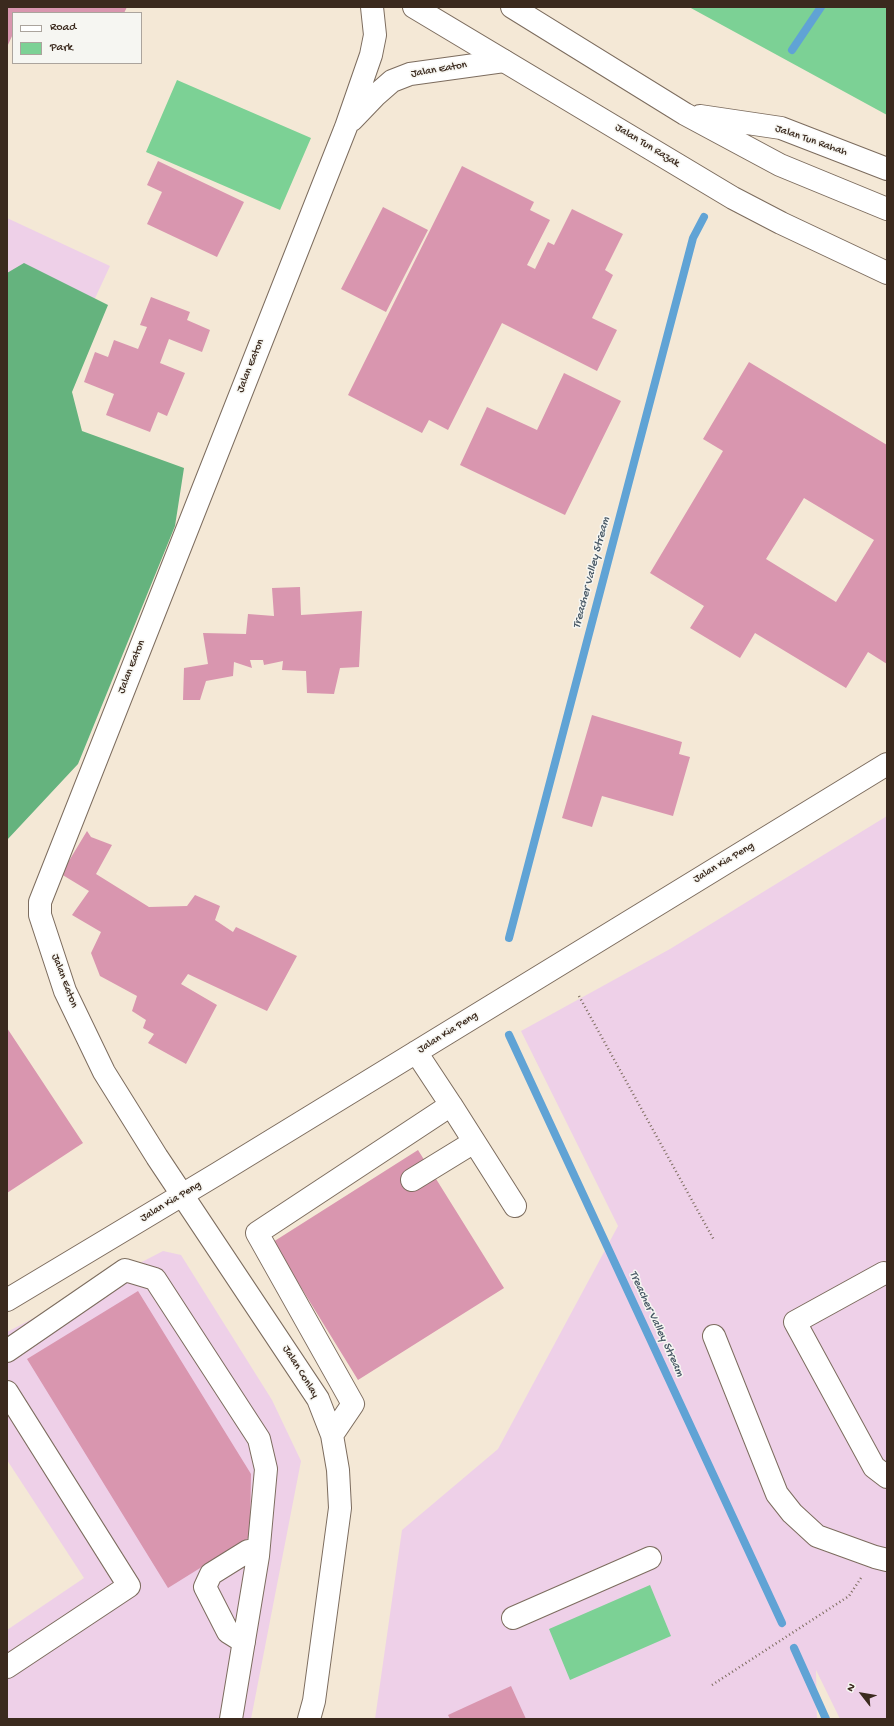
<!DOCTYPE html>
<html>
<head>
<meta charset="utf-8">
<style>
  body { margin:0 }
  #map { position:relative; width:894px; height:1726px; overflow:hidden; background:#f4e8d6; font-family:"Gochi Hand",sans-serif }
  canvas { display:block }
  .frame { position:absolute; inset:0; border:8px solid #3b2a1e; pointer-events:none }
  .legend { position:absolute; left:12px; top:12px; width:130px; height:52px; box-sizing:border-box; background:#f6f6f2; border:1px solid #aba49d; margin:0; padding:5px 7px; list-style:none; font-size:12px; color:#3b2a1e }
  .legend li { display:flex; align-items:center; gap:8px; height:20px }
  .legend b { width:20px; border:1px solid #aba49d }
  .north { position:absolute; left:842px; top:1674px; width:40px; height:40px; -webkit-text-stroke:3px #f6f6f2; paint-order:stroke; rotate:301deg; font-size:11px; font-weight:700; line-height:16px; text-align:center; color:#3b2a1e }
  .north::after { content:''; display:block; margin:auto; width:14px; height:18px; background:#3b2a1e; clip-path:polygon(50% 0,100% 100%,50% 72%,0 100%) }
</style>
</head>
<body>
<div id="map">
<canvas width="894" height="1726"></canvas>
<div class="frame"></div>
<ul class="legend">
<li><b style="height:5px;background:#fff"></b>Road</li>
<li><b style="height:11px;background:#7cd195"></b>Park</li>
</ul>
<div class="north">N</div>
</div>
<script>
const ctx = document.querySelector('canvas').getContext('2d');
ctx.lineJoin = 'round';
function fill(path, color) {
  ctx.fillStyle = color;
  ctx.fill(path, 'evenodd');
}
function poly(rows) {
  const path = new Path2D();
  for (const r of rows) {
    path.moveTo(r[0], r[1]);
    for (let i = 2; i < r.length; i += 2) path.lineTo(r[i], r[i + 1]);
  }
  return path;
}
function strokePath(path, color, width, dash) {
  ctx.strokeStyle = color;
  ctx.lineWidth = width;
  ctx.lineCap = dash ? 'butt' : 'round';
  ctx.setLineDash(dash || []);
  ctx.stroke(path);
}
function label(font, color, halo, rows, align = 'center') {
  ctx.font = font + ' "Gochi Hand",sans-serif';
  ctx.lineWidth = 3;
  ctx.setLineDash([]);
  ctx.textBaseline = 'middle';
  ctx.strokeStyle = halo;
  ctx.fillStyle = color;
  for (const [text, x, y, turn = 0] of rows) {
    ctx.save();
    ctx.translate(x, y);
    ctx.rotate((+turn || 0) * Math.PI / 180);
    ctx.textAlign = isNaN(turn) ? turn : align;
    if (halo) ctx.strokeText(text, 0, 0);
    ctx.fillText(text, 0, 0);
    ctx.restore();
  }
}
fill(poly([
  [7,218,110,266,7,488],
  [887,816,887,1719,840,1719,816,1670,817,1719,375,1719,402,1530,498,1449,618,1226,521,1031,670,949],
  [163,1251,181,1255,272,1400,301,1461,251,1719,7,1719,7,1630,84,1578,7,1460,7,1332]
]), '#eed0e8');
fill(poly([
  [689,7,887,7,887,115],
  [177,80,311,138,280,210,146,152],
  [650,1585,671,1636,570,1680,549,1629]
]), '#7cd195');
fill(poly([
  [24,263,108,305,72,392,82,431,184,468,175,526,78,764,7,840,7,273]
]), '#65b37e');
strokePath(poly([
  [792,50,821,7],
  [509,938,693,238,704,217],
  [509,1035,782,1623],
  [794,1648,826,1719]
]), '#60a3d5', 8);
fill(poly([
  [7,7,127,7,124,13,13,13,13,34,7,47],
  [158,161,244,202,217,257,147,224,162,192,147,185],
  [462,166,534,202,530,210,550,220,527,265,535,269,548,242,554,245,572,209,623,234,605,270,613,275,592,318,617,330,597,371,502,323,448,430,429,420,422,433,348,395],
  [383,207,428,230,386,312,341,289],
  [151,297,190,312,187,320,210,330,202,352,169,339,160,363,185,373,167,416,158,412,150,432,106,415,114,394,84,382,95,352,108,357,114,340,138,349,147,327,140,325],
  [749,362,887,445,887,664,868,652,846,688,755,633,740,658,690,628,704,606,650,573,723,451,703,439],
  [804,498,874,540,836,602,766,559],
  [564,373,621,401,565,515,460,465,487,407,537,430],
  [300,587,301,615,362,611,359,667,340,668,334,694,307,693,306,671,282,670,283,661,264,665,263,660,250,660,252,668,234,662,233,676,206,681,200,700,183,700,184,668,208,664,203,633,246,634,248,614,274,616,272,588],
  [592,715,682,742,679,754,690,757,673,816,602,796,592,827,562,818],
  [87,831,91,837,112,845,96,874,149,907,187,906,195,895,220,906,215,920,233,932,236,927,297,956,267,1011,188,974,181,984,217,1005,186,1064,148,1043,154,1034,143,1028,146,1020,132,1011,137,996,100,976,91,953,101,932,72,915,89,891,61,874],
  [7,1028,83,1143,7,1193],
  [418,1150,504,1288,358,1380,273,1242],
  [138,1291,251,1474,250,1537,168,1588,27,1359],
  [511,1686,526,1719,450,1719,448,1715]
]), '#d996af');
const minor = poly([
  [352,120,376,95,392,81,410,74,504,61],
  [451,1105,515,1206],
  [412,1180,474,1142],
  [884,1273,795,1322,874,1467,887,1477],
  [7,1300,217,1174,887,764],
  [714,1336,777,1494,792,1513,817,1536,875,1557,887,1560],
  [7,1351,125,1270,155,1279,259,1439,266,1469,258,1556,231,1719],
  [7,1392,129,1586,7,1667],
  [332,1435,353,1404,257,1233,451,1105,416,1052],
  [513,1618,650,1558],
  [244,1642,228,1632,205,1587,211,1574,248,1551,258,1556],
  [309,1719,314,1701,340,1508,338,1470,332,1435,318,1399,157,1157,104,1072,65,991,40,915,40,902,346,127,371,55,375,35,372,7]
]);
const major = poly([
  [414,7,733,198,781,223,887,273],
  [512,7,685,114,780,165,887,209],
  [700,116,781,128,887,169]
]);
strokePath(minor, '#7c6c5e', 24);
strokePath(major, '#7c6c5e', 24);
strokePath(poly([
  [579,996,714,1240],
  [712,1685,849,1596,861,1578]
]), '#7c6c5e', 2.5, [1, 3]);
strokePath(minor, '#fff', 22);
strokePath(major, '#fff', 22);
label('11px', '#3b2a1e', '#f6f6f2', [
  ["Jalan Eaton",439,70,-10],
  ["Jalan Tun Rahah",811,141,19],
  ["Jalan Tun Razak",647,146,31],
  ["Jalan Eaton",251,366,-68],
  ["Jalan Eaton",132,667,-68],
  ["Jalan Kia Peng",724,863,-31],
  ["Jalan Eaton",64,981,69],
  ["Jalan Kia Peng",448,1033,-32],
  ["Jalan Kia Peng",171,1202,-31],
  ["Jalan Conlay",300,1372,58]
]);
label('italic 12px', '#4a5a67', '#f6f6f2', [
  ["Treacher Valley Stream",592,573,-75],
  ["Treacher Valley Stream",656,1324,65]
]);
</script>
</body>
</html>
